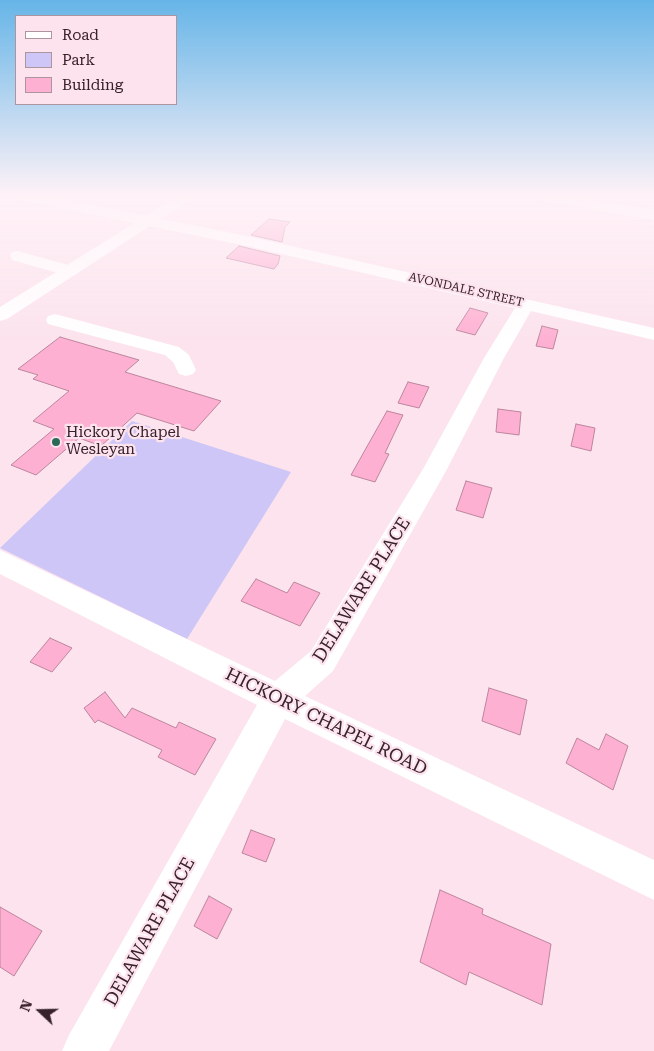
<!DOCTYPE html>
<html>
<head>
<meta charset="utf-8">
<style>
  body { margin:0 }
  #map { position:relative; width:654px; height:1051px; overflow:hidden; background:#fce3ed; font-family:"Roboto Serif",serif }
  canvas { display:block }
  .legend { position:absolute; left:15px; top:15px; width:162px; height:90px; box-sizing:border-box; background:#fce3ed; border:1px solid #ad959f; margin:0; padding:6px 9px; list-style:none; font-size:15px; color:#37212b }
  .legend li { display:flex; align-items:center; gap:10px; height:25px }
  .legend b { width:25px; border:1px solid #ad959f }
  .north { position:absolute; left:15px; top:986px; width:50px; height:50px; -webkit-text-stroke:4px #fce3ed; paint-order:stroke; rotate:291deg; font-size:14px; font-weight:700; line-height:20px; text-align:center; color:#37212b }
  .north::after { content:''; display:block; margin:auto; width:18px; height:22px; background:#37212b; clip-path:polygon(50% 0,100% 100%,50% 72%,0 100%) }
</style>
</head>
<body>
<div id="map">
<canvas width="654" height="1051"></canvas>
<ul class="legend">
<li><b style="height:6px;background:#fff"></b>Road</li>
<li><b style="height:14px;background:#cdc6f6"></b>Park</li>
<li><b style="height:14px;background:#feb0d2"></b>Building</li>
</ul>
<div class="north">N</div>
</div>
<script>
const ctx = document.querySelector('canvas').getContext('2d');
ctx.lineJoin = 'round';
function fill(path, color) {
  ctx.fillStyle = color;
  ctx.fill(path, 'evenodd');
}
function poly(rows) {
  const path = new Path2D();
  for (const r of rows) {
    path.moveTo(r[0], r[1]);
    for (let i = 2; i < r.length; i += 2) path.lineTo(r[i], r[i + 1]);
  }
  return path;
}
function strokePath(path, color, width, dash) {
  ctx.strokeStyle = color;
  ctx.lineWidth = width;
  ctx.lineCap = dash ? 'butt' : 'round';
  ctx.setLineDash(dash || []);
  ctx.stroke(path);
}
function label(font, color, halo, rows, align = 'center') {
  ctx.font = font + ' "Roboto Serif",serif';
  ctx.lineWidth = 4.5;
  ctx.setLineDash([]);
  ctx.textBaseline = 'middle';
  ctx.strokeStyle = halo;
  ctx.fillStyle = color;
  for (const [text, x, y, turn = 0] of rows) {
    ctx.save();
    ctx.translate(x, y);
    ctx.rotate((+turn || 0) * Math.PI / 180);
    ctx.textAlign = isNaN(turn) ? turn : align;
    if (halo) ctx.strokeText(text, 0, 0);
    ctx.fillText(text, 0, 0);
    ctx.restore();
  }
}
fill(poly([
  [132,421,291,472,187,639,0,548]
]), '#cdc6f6');
const building = poly([
  [269,219,290,222,285,227,282,242,251,235,269,219],
  [239,246,280,256,278,264,274,269,226,258,239,246],
  [470,308,488,313,475,335,456,330,470,308],
  [542,326,558,330,553,349,536,346,542,326],
  [60,337,139,360,125,372,221,401,194,431,137,413,101,446,79,438,36,475,11,465,54,429,33,421,69,391,33,379,38,375,18,369,60,337],
  [408,382,429,387,419,408,398,403,408,382],
  [498,409,521,412,519,435,496,432,498,409],
  [387,411,403,415,385,453,389,454,375,482,351,475,387,411],
  [576,424,595,428,591,451,571,446,576,424],
  [466,481,492,488,483,518,456,510,466,481],
  [256,579,287,593,294,582,320,593,300,626,241,601,256,579],
  [50,638,72,648,52,672,30,662,50,638],
  [489,688,527,700,520,735,482,721,489,688],
  [105,692,125,718,132,708,176,728,179,722,216,739,195,775,158,757,162,750,98,720,95,723,84,708,105,692],
  [606,734,628,746,613,790,566,763,577,738,599,750,606,734],
  [251,830,275,839,266,862,242,853,251,830],
  [440,890,483,909,482,914,551,944,542,1005,469,972,466,985,420,962,440,890],
  [209,896,232,909,217,939,194,926,209,896],
  [0,907,42,931,14,976,0,967,0,907]
]);
fill(building, '#feb0d2');
strokePath(building, '#bc859d', 1);
fill(poly([
  [6,194,37,194,247,236,654,328,654,340,531,311,504,358,446,471,333,671,305,696,654,860,654,900,285,719,109,1051,62,1051,69,1035,257,705,0,574,0,550,275,681,311,651,423,469,484,358,515,308,247,246,13,198,6,194],
  [520,194,556,194,654,210,654,220,527,198,520,194],
  [18,251,75,267,78,271,75,275,69,276,12,260,10,256,12,252,18,251],
  [55,314,179,347,189,355,196,370,193,374,186,376,179,374,173,362,165,355,48,324,46,320,48,316,55,314]
]), '#fff');
fill(poly([
  [181,194,199,194,7,319,0,321,0,307,181,194]
]), '#fff');
const sky = ctx.createLinearGradient(0, 0, 0, 342);
sky.addColorStop(0, '#66b5e8');
sky.addColorStop(0.57, '#fef2f7');
sky.addColorStop(1, '#fef2f700');
ctx.fillStyle = sky;
ctx.fillRect(0, 0, 654, 342);
for (const [x, y, r, color] of [
  [56,442,5,"#2b6a58"]
]) {
  const dot = new Path2D();
  dot.arc(x, y, r, 0, 2 * Math.PI);
  ctx.fillStyle = color;
  ctx.fill(dot);
  strokePath(dot, '#fce3ed', 2);
}
label('12px', '#37212b', '#fce3ed', [
  ["AVONDALE STREET",466,290,13]
]);
label('15px', '#37212b', '#fce3ed', [
  ["Hickory Chapel",66,433],
  ["Wesleyan",66,450]
], 'left');
label('18px', '#37212b', '#fce3ed', [
  ["DELAWARE PLACE",362,590,-58],
  ["HICKORY CHAPEL ROAD",326,722,26],
  ["DELAWARE PLACE",150,932,-61]
]);
</script>
</body>
</html>
